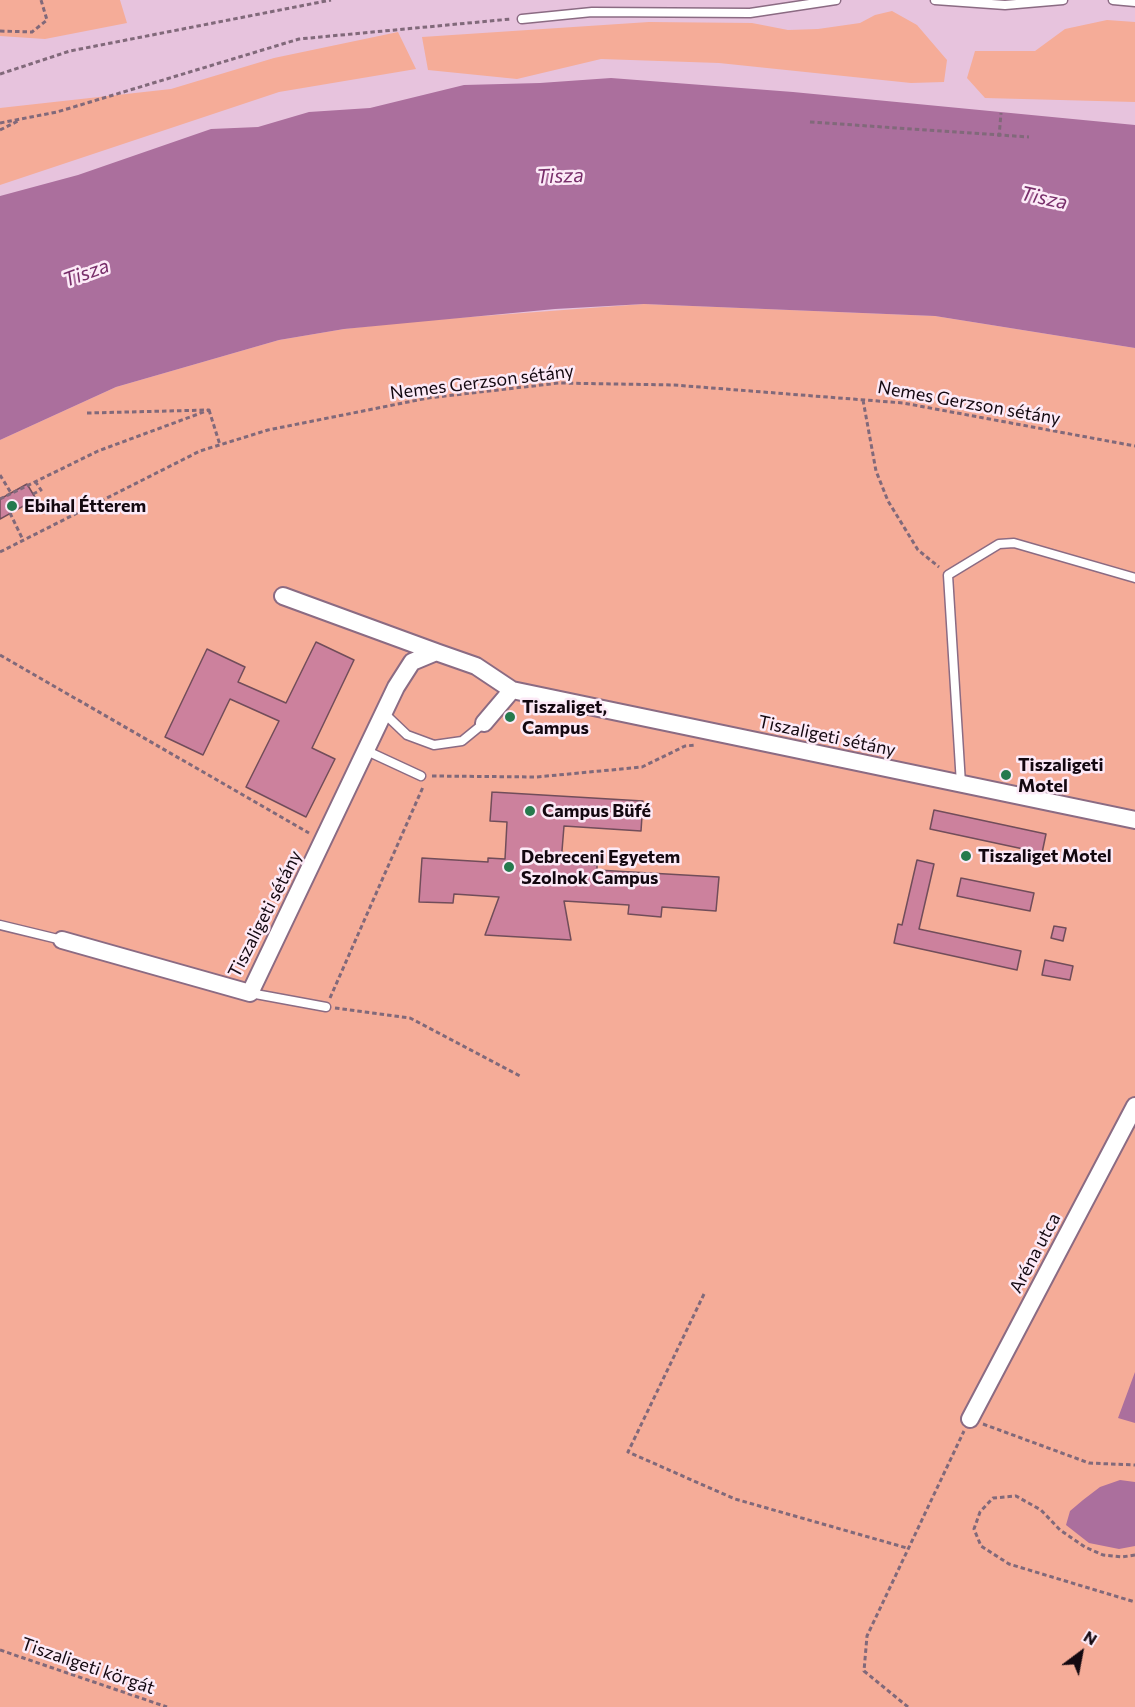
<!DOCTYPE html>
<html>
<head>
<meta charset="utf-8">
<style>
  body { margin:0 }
  #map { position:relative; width:1135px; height:1707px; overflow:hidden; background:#e7c3dd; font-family:Commissioner,sans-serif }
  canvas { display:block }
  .north { position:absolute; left:1051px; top:1623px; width:60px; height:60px; -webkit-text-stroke:4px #fceaf7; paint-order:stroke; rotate:32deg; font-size:16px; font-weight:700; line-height:24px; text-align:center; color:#130810 }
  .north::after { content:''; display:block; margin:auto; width:21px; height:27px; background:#130810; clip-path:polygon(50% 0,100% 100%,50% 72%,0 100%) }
</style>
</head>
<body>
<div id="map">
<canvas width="1135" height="1707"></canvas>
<div class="north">N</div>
</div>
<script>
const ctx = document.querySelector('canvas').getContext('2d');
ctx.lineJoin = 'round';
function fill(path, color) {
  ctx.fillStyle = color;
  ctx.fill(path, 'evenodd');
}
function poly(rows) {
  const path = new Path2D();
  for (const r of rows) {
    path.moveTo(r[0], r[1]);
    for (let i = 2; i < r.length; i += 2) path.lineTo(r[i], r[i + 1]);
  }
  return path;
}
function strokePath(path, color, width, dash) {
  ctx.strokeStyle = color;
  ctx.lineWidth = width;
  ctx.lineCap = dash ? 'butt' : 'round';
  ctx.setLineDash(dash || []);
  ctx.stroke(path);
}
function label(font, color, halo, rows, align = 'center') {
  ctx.font = font + ' Commissioner,sans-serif';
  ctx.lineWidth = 5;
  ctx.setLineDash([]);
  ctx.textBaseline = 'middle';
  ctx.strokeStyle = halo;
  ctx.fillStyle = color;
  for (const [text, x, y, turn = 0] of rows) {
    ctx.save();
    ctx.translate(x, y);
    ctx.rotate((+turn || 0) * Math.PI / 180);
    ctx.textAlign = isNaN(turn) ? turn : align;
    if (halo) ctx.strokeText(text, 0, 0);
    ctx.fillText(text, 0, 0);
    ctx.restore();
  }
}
fill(poly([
  [0,0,120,0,127,23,45,39,0,36],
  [892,11,917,25,947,60,944,82,911,83,719,63,601,59,517,79,428,70,422,37,649,22,752,23,788,30,818,29,860,23,875,15],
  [1107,20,1135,22,1135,102,985,98,967,78,975,51,1035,51,1065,29],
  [398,32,416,69,279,92,0,185,0,108,171,89,274,58],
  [644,304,935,316,1135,348,1135,1707,0,1707,0,440,116,387,279,340,344,329,416,321]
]), '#f5ac98');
fill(poly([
  [611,78,793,92,1135,125,1135,348,935,316,644,304,555,309,344,329,279,340,116,387,0,440,0,196,78,175,211,129,258,127,309,112,370,108,464,85,540,83],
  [1135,1372,1135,1423,1118,1418],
  [1120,1480,1135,1482,1135,1546,1119,1549,1089,1543,1066,1525,1070,1511,1083,1500,1100,1487]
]), '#ab6f9d');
const building = poly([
  [27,484,36,499,0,519,0,499,27,484],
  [316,642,354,660,312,748,335,759,306,817,246,787,279,721,230,699,203,755,165,737,207,649,245,667,238,682,286,703,316,642],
  [492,792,643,801,641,831,564,826,561,863,597,865,597,870,719,877,716,911,662,907,661,917,628,914,629,905,564,901,571,940,485,935,499,897,454,894,453,903,419,902,422,858,488,862,488,858,505,859,507,822,490,821,492,792],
  [934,810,1046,834,1042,853,930,829,934,810],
  [917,860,934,864,919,929,1021,951,1017,970,894,943,898,924,902,925,917,860],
  [961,878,1034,893,1030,911,957,896,961,878],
  [1054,926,1066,928,1063,941,1051,938,1054,926],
  [1045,960,1073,966,1070,980,1042,975,1045,960]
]);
fill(building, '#cc819d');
strokePath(building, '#714d5a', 1.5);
const lane = poly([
  [935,0,1005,5,1063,0],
  [1113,0,1135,2],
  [522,19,592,12,750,13,836,0],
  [385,714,407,735,434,745,462,741,484,723],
  [367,751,421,776],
  [961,784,948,575,999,544,1014,543,1135,578],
  [0,925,62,940],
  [250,993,326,1007]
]);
const street = poly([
  [283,596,436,652],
  [484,723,512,690],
  [62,940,250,993,396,687,412,662,436,652,476,666,512,690,1135,820],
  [970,1419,1135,1106]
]);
strokePath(lane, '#8b6b83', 11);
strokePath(street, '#8b6b83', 20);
strokePath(poly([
  [0,31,32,32,47,20,41,0],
  [0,74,70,51,331,0],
  [810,122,1029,137],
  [0,123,57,112,299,39,511,19],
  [0,130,20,120],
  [999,137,1001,113],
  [863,400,876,471,888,501,918,550,939,567],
  [209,410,220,445],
  [0,475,11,493],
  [33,494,41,490,35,481],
  [0,499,98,451,209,410,87,413],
  [10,513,23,540],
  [0,552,200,451,268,430,428,398,559,383,674,385,903,403,1135,446],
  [0,655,309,833],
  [432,776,537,777,642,767,685,746,696,745],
  [330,998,423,787],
  [335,1008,410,1018,522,1077],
  [704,1294,628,1452,735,1499,907,1548],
  [983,1424,1089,1463,1135,1465],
  [1135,1555,1122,1557,1103,1555,1085,1547,1060,1530,1041,1510,1016,1496,993,1498,980,1512,974,1529,981,1546,1009,1564,1135,1602],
  [0,1650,167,1707],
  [908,1707,864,1671,867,1636,964,1431]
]), '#81697a', 3, [4.5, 3]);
strokePath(lane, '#fff', 8);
strokePath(street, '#fff', 16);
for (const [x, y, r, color] of [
  [12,506,6,"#257a4d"],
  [510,717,6,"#257a4d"],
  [1006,775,6,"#257a4d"],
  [530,811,6,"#257a4d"],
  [966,856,6,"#257a4d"],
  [509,867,6,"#257a4d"]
]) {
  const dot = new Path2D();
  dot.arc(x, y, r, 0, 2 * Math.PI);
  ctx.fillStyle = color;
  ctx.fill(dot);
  strokePath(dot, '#fceaf7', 2);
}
label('18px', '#130810', '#fceaf7', [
  ["Nemes Gerzson sétány",482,382,-7],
  ["Nemes Gerzson sétány",969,403,10],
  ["Tiszaligeti sétány",827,736,12],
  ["Tiszaligeti sétány",265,914,-63],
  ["Aréna utca",1035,1253,-62],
  ["Tiszaligeti körgát",88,1666,19]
]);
label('bold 18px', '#130810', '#fceaf7', [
  ["Ebihal Étterem",24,506],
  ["Tiszaliget,",522,707],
  ["Campus",522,728],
  ["Tiszaligeti",1018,765],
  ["Motel",1018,786],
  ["Campus Büfé",542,811],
  ["Tiszaliget Motel",978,856],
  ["Debreceni Egyetem",521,857],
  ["Szolnok Campus",521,878]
], 'left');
label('italic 20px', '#782e6a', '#fceaf7', [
  ["Tisza",560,176,-2],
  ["Tisza",1044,198,12],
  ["Tisza",86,273,-20]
]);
</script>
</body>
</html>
